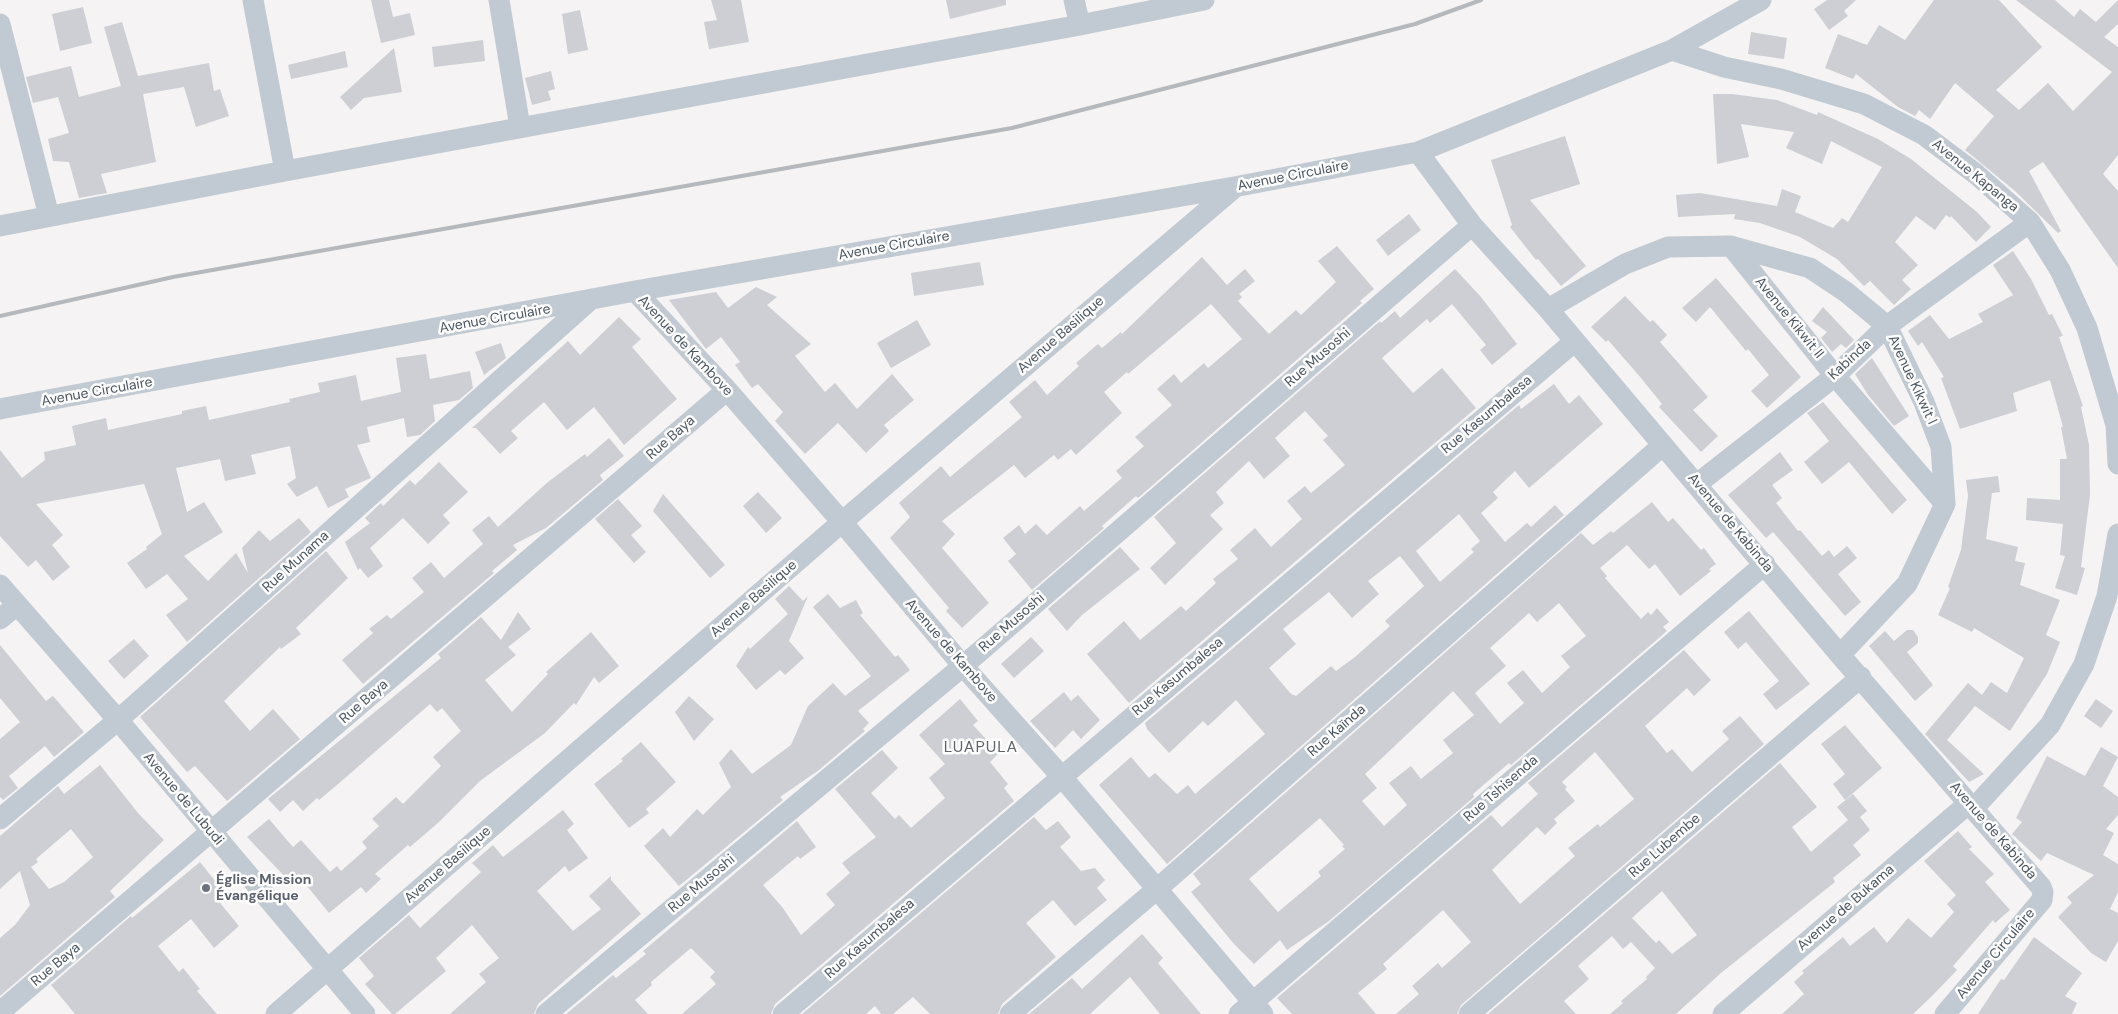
<!DOCTYPE html>
<html>
<head>
<meta charset="utf-8">
<style>
  body { margin:0 }
  canvas { display:block; background:#f5f3f3 }
</style>
</head>
<body>
<canvas width="2118" height="1014"></canvas>
<script>
const ctx = document.querySelector('canvas').getContext('2d');
ctx.lineJoin = 'round';
function fill(path, color) {
  ctx.fillStyle = color;
  ctx.fill(path, 'evenodd');
}
function poly(rows) {
  const path = new Path2D();
  for (const r of rows) {
    path.moveTo(r[0], r[1]);
    for (let i = 2; i < r.length; i += 2) path.lineTo(r[i], r[i + 1]);
  }
  return path;
}
function strokePath(path, color, width, dash) {
  ctx.strokeStyle = color;
  ctx.lineWidth = width;
  ctx.lineCap = dash ? 'butt' : 'round';
  ctx.setLineDash(dash || []);
  ctx.stroke(path);
}
function label(font, color, halo, rows, align = 'center') {
  ctx.font = font + ' "DM Sans",sans-serif';
  ctx.lineWidth = 5;
  ctx.setLineDash([]);
  ctx.textBaseline = 'middle';
  ctx.strokeStyle = halo;
  ctx.fillStyle = color;
  for (const [text, x, y, turn = 0] of rows) {
    ctx.save();
    ctx.translate(x, y);
    ctx.rotate((+turn || 0) * Math.PI / 180);
    ctx.textAlign = isNaN(turn) ? turn : align;
    if (halo) ctx.strokeText(text, 0, 0);
    ctx.fillText(text, 0, 0);
    ctx.restore();
  }
}
fill(poly([
  [371,0,389,0,393,17,410,13,415,35,381,43],
  [711,0,741,0,749,42,709,49,704,22,717,20],
  [946,0,1006,0,1006,5,950,19],
  [1827,0,1856,0,1844,11,1848,16,1829,30,1814,9],
  [1934,0,1999,0,2042,47,1996,90,2019,110,2048,83,2073,111,2112,72,2016,0,2055,0,2074,17,2080,9,2096,22,2118,0,2118,24,2104,37,2118,47,2118,155,2103,174,2118,191,2118,268,2043,162,2029,171,2061,231,2058,233,2015,191,1965,150,1994,116,1955,83,1930,119,1919,110,1915,116,1898,107,1856,74,1853,79,1825,68,1838,34,1867,45,1879,25,1905,40],
  [83,7,92,43,60,51,52,14],
  [580,10,588,50,568,54,562,14],
  [122,22,138,76,209,63,214,91,220,89,229,116,196,127,184,87,143,94,156,162,101,174,107,193,79,198,69,162,53,161,48,139,69,133,58,97,33,103,26,77,71,66,79,97,121,86,104,27],
  [1751,32,1787,38,1784,59,1748,54],
  [483,40,485,61,434,67,432,47],
  [394,48,402,92,364,98,351,110,340,97],
  [345,51,348,67,291,79,288,65],
  [551,71,555,89,548,91,551,100,532,105,525,78],
  [1713,94,1732,94,1777,100,1817,115,1818,112,1878,139,1911,159,1977,212,1991,227,1976,242,1951,216,1950,218,1946,215,1935,230,1916,216,1895,242,1918,265,1902,280,1911,289,1894,305,1870,281,1864,286,1837,259,1800,237,1760,223,1734,219,1735,214,1678,217,1676,195,1700,193,1777,206,1782,189,1801,196,1795,212,1833,228,1842,218,1848,222,1882,167,1831,141,1822,164,1786,148,1794,132,1741,124,1749,157,1717,164],
  [1565,136,1580,184,1530,200,1586,266,1561,286,1538,259,1536,260,1510,227,1512,225,1491,160],
  [1409,214,1421,230,1388,256,1376,240],
  [1337,246,1374,289,1360,301,1362,303,1138,498,1136,496,1102,526,1104,528,1032,590,1008,561,1016,554,1003,538,1019,525,1025,534,1036,524,1047,535,1080,506,1084,511,1122,478,1116,471,1144,446,1135,437,1172,405,1157,389,1174,374,1181,383,1204,363,1208,368,1242,339,1211,304,1128,374,1127,372,1104,392,1122,413,1076,455,1071,449,1058,460,1054,455,1025,478,1014,465,942,521,955,534,942,548,989,603,962,628,946,611,949,608,890,538,910,517,899,503,941,466,950,477,1022,417,1009,402,1035,380,1047,395,1079,366,1076,363,1098,344,1102,348,1121,332,1122,334,1202,257,1227,285,1245,269,1255,281,1239,294,1242,297,1238,301,1269,334,1296,310,1301,315,1336,282,1318,261],
  [2013,251,2031,279,2049,315,2052,314,2063,336,2059,337,2083,406,2081,407,2089,445,2090,495,2081,567,2085,568,2077,595,2055,588,2065,556,2060,555,2063,524,2026,520,2027,498,2060,500,2060,459,2067,459,2061,427,2063,427,2050,380,2013,393,2017,411,1960,429,1941,378,1944,377,1922,342,1918,346,1908,331,1930,315,1949,339,1983,322,1978,314,2013,295,1993,265],
  [980,262,984,285,914,296,911,273],
  [1455,269,1481,297,1517,344,1492,365,1480,350,1486,345,1452,304,1430,323,1427,319,1382,358,1413,393,1442,368,1476,408,1129,703,1087,654,1124,621,1140,640,1181,606,1186,611,1216,583,1213,579,1238,559,1230,550,1255,528,1271,547,1302,519,1287,501,1305,486,1311,493,1345,465,1323,440,1328,436,1305,411,1275,438,1290,456,1264,479,1249,461,1216,492,1224,503,1210,515,1223,529,1165,585,1150,568,1176,543,1154,517,1380,321,1381,323,1395,311,1400,318],
  [1716,278,1801,377,1767,408,1751,391,1769,375,1748,349,1746,351,1710,307,1696,322,1682,308],
  [756,287,777,297,767,305,811,344,795,356,825,392,835,383,857,409,892,374,914,400,884,425,889,431,866,453,838,423,805,454,775,421,783,412,758,384,752,388,735,365,740,362,721,337,706,349,669,300,716,292,728,308],
  [1625,296,1650,322,1653,320,1667,335,1660,342,1708,397,1693,410,1718,436,1701,452,1659,407,1662,404,1641,378,1608,340,1606,342,1591,327],
  [1823,307,1854,340,1846,348,1841,344,1832,352,1821,338,1827,332,1812,321],
  [619,317,641,339,632,347,677,399,624,445,594,407,567,430,544,402,511,431,518,438,500,454,476,428,472,428,568,341,580,355],
  [917,320,931,345,891,368,877,343],
  [501,343,506,358,484,375,475,352],
  [426,354,430,379,470,371,473,388,459,400,433,405,435,421,420,435,407,437,404,418,367,427,370,442,357,445,371,478,345,489,349,497,328,508,317,486,297,497,287,484,296,478,290,446,251,455,256,474,225,481,220,459,176,468,187,512,204,502,223,532,184,556,208,581,236,553,248,573,242,548,259,530,270,541,299,518,311,532,187,642,166,615,188,599,167,574,146,589,127,563,147,549,146,547,162,534,144,484,36,504,63,535,52,545,70,567,53,581,36,560,28,567,0,536,0,450,22,478,45,460,44,452,76,445,72,426,106,418,108,430,182,414,182,411,206,406,209,420,290,402,289,399,320,392,318,383,356,375,361,401,401,392,396,358],
  [1872,358,1909,416,1894,426,1868,395,1855,374],
  [1554,384,1569,404,1579,395,1603,424,1529,488,1515,471,1493,492,1498,498,1481,513,1505,542,1527,523,1531,527,1555,505,1564,515,1167,864,1099,785,1131,757,1149,778,1155,773,1177,794,1188,785,1195,794,1265,734,1236,700,1208,726,1203,721,1169,753,1147,729,1145,723,1519,405,1521,409],
  [1459,514,1480,541,1471,549,1474,552,1440,582,1416,551],
  [1400,556,1424,586,1385,621,1390,626,1355,657,1336,671,1331,666,1296,696,1291,694,1269,668,1296,644,1283,629,1329,592,1352,618,1379,594,1368,581],
  [1823,402,1907,500,1892,514,1849,462,1822,484,1804,462,1829,441,1807,413],
  [609,438,624,456,600,475,603,480,546,528,513,545,517,550,492,571,494,573,363,684,342,660,373,633,369,629,387,615,391,619,424,592,412,578,431,562,444,578,483,544,472,530,489,516,498,527,548,482,585,454,587,457],
  [1780,452,1793,470,1772,485,1782,498,1776,503,1798,531,1800,530,1822,556,1829,550,1834,557,1847,546,1857,558,1838,574,1861,602,1845,616,1773,532,1766,538,1728,495],
  [439,462,468,492,443,515,450,523,428,544,403,518,370,548,383,566,368,578,360,568,358,570,345,542,370,523,365,518,381,503,383,506,410,480,415,485],
  [1998,476,2000,492,1992,493,1986,539,2018,547,2015,561,2025,563,2020,585,2060,600,2046,635,2060,642,2047,674,2010,731,1975,706,1947,740,1984,774,1969,782,1925,734,1968,683,1982,695,1991,682,2007,693,2024,658,1974,628,1972,632,1938,615,1950,588,1948,587,1961,550,1968,496,1966,480],
  [758,492,782,518,766,533,743,506],
  [663,494,725,565,710,578,653,511],
  [618,499,642,526,631,535,646,552,634,563,595,519],
  [1652,502,1668,522,1673,518,1701,550,1704,548,1716,564,1709,569,1711,571,1680,596,1655,564,1649,569,1627,545,1600,568,1607,576,1605,578,1641,619,1648,612,1651,615,1657,608,1669,622,1663,627,1667,631,1511,765,1509,763,1473,794,1474,797,1329,921,1287,950,1280,940,1254,964,1234,944,1191,892,1201,884,1193,874,1581,533,1593,545,1611,531,1613,533],
  [1559,603,1586,636,1561,656,1570,667,1542,693,1523,670,1507,683,1524,703,1500,724,1475,693,1506,666,1490,648,1529,613,1537,622],
  [1453,691,1474,715,1443,740,1453,753,1421,779,1411,766,1389,783,1407,805,1384,826,1362,801,1377,788,1365,774],
  [1320,818,1344,845,1342,846,1345,849,1318,872,1321,876,1278,912,1249,879],
  [1120,547,1140,569,1082,615,1067,631,1048,609],
  [326,551,348,578,296,628,301,634,281,649,280,647,224,701,250,731,273,709,300,739,227,801,195,766,187,772,140,717],
  [789,586,803,601,808,596,789,641,804,658,785,675,780,670,756,690,736,666,748,647,750,649,788,614,775,599],
  [828,594,840,608,856,600,863,613,860,615,895,657,898,655,910,670,858,711,869,723,863,729,865,731,819,770,780,797,783,800,679,886,644,846,663,828,670,837,697,809,703,815,731,787,719,763,731,749,752,774,791,745,808,706,833,683,845,696,871,676,813,607],
  [1749,611,1810,684,1776,710,1763,694,1779,681,1746,642,1738,649,1724,632],
  [518,612,531,629,508,647,516,655,485,680,512,712,548,674,546,672,591,632,619,666,599,683,594,677,576,705,574,703,545,733,480,781,439,822,410,847,408,845,375,874,381,879,366,893,361,887,329,913,298,875,290,882,247,837,269,819,293,847,301,840,330,872,337,866,341,871,367,848,362,842,379,826,372,819,396,797,403,804,441,766,433,757,461,731,442,708,437,712,430,704,337,785,319,800,317,798,303,811,293,800,280,812,268,799,441,658,438,654,481,617,501,640],
  [1907,630,1913,630,1918,637,1918,643,1907,652,1933,685,1915,701,1869,646,1885,631,1894,641],
  [1031,637,1044,651,1014,678,1001,664],
  [134,639,149,656,124,679,108,661],
  [0,645,46,701,53,696,84,732,54,757,45,746,9,776,18,788,3,800,0,797,0,739,20,722,0,698],
  [1684,650,1711,680,1694,696,1687,688,1645,726,1667,753,1672,749,1692,772,1729,739,1722,731,1740,716,1764,744,1461,1005,1457,1014,1396,1014,1419,994,1412,986,1438,963,1442,968,1471,942,1443,910,1383,964,1387,969,1358,993,1376,1014,1292,1014,1277,998,1491,815,1502,827,1538,794,1528,783],
  [1595,752,1634,799,1600,827,1598,824,1568,848,1575,856,1520,904,1492,870,1537,827,1545,835,1557,823,1554,819,1575,801,1565,789,1567,787,1562,782],
  [1064,692,1071,701,1078,695,1100,720,1081,739,1073,730,1055,748,1030,721],
  [689,696,714,719,694,741,675,712],
  [960,699,978,721,973,725,999,753,990,762,1008,784,1004,788,1014,801,775,1004,771,1014,682,1014,716,984,710,977,715,972,691,948,651,982,652,985,635,1000,648,1014,566,1014,613,975,616,978,646,954,643,951,797,821,816,847,800,859,798,856,763,885,783,908,801,935,835,905,826,894,850,873,842,863,876,837,835,789,882,750,898,768,871,793,895,819,899,815,911,828,945,798,929,778,945,764,919,735],
  [2096,699,2113,711,2101,728,2084,716],
  [1845,725,1882,768,1845,800,1833,784,1845,774,1821,744],
  [641,742,676,782,646,809,649,813,629,828,594,784,623,761,621,759],
  [2101,747,2118,757,2103,786,2118,797,2118,815,2106,829,2114,833,2103,855,2118,864,2118,892,2110,909,2118,913,2118,941,2106,962,2091,953,2058,917,2072,903,2067,897,2094,875,2047,853,2041,861,2012,834,2022,822,2016,818,2047,756,2085,776],
  [1780,763,1817,807,1792,827,1811,852,1848,820,1837,807,1853,794,1867,811,1860,817,1870,830,1853,845,1861,855,1833,878,1835,882,1721,973,1676,1014,1610,1014,1623,1003,1621,1001,1647,979,1646,977,1655,968,1631,942,1623,949,1612,936,1578,966,1589,979,1564,1001,1576,1014,1488,1014],
  [1662,891,1697,935,1672,954,1659,940,1656,943,1632,918],
  [100,765,138,813,164,840,110,891,115,897,0,996,0,938,15,925,30,905,20,871,0,889,0,836,58,786,64,794],
  [71,829,93,857,64,882,49,889,31,867,38,862,36,859],
  [563,810,574,824,567,830,588,858,569,872,565,866,537,891,573,931,601,909,589,896,611,876,611,880,641,914,538,1004,534,1014,450,1014,486,982,479,974,499,958,472,925,436,958,446,971,395,1014,392,1014,365,984,374,976,359,958,409,915,420,928,481,872,472,863,493,845,503,857],
  [1034,817,1046,830,1058,821,1071,837,1060,847,1081,871,1095,868,1105,880,1097,888,1107,900,1075,926,1053,900,1026,923,1056,957,1002,1004,998,1014,930,1014,913,997,893,1014,881,1014,875,1006,866,1014,802,1014],
  [1958,831,1972,847,1969,849,1994,874,1985,882,2010,910,1995,923,1993,920,1953,966,1957,970,1931,997,1913,1014,1782,1014,1804,994,1794,982,1804,973,1802,971,1843,937,1850,946,1874,927,1887,943,1908,918,1931,938,1954,912,1947,904,1956,895,1924,861],
  [200,862,224,892,216,898,239,926,214,948,191,919,158,946,179,972,183,968,200,989,197,991,217,1014,75,1014,51,985,131,916,132,918],
  [1142,934,1163,958,1158,963,1201,1014,1160,1014,1130,977,1090,1014,1029,1014,1072,978,1082,989],
  [2034,937,2082,973,2065,996,2077,1003,2072,1014,1978,1014,2001,979,2004,980]
]), '#cdcfd5');
strokePath(poly([
  [253,0,285,171],
  [499,0,520,127],
  [1074,0,1080,25],
  [0,24,49,216],
  [1672,50,1724,67,1781,79,1864,104,1924,135,1976,174,2030,222,2060,270,2087,328,2116,425,2118,464],
  [1418,152,1472,225,1548,309,1840,655,2041,887,2043,892,2042,900,1945,1014],
  [0,226,285,171,1080,25,1204,0],
  [1731,246,1835,376,1945,504],
  [635,291,727,390,842,522,963,666,1061,776,1263,1014],
  [1548,309,1625,264,1668,247,1731,246,1810,268,1846,292,1887,326,1924,402,1941,447,1945,504,1907,584,1840,655],
  [0,409,635,291,1234,187,1418,152,1672,50,1761,0],
  [1697,484,1835,376,1887,326,2030,222],
  [0,585,118,720,365,1014],
  [0,619,17,605],
  [1974,808,2050,725,2084,664,2107,596,2118,534],
  [0,819,118,720,589,301],
  [0,1012,727,390],
  [276,1014,842,522,1234,188],
  [546,1014,963,666,1472,225],
  [783,1014,1575,341],
  [1010,1014,1157,889,1663,445],
  [1239,1014,1765,564],
  [1469,1014,1861,677],
  [1723,1014,1969,803]
]), '#c1cad2', 21);
strokePath(poly([
  [0,316,173,277,1012,128,1415,24,1481,0]
]), '#b5b8bd', 4);
for (const [x, y, r, color] of [
  [206,888,5,"#6b7280"]
]) {
  const dot = new Path2D();
  dot.arc(x, y, r, 0, 2 * Math.PI);
  ctx.fillStyle = color;
  ctx.fill(dot);
  strokePath(dot, '#fff', 2);
}
label('14px', '#4a5661', '#fff', [
  ["Avenue Circulaire",1293,176,-11],
  ["Avenue Kapanga",1975,176,39],
  ["Avenue Circulaire",894,246,-10],
  ["Avenue Kikwit II",1789,318,51],
  ["Avenue Circulaire",495,319,-10],
  ["Avenue Basilique",1061,335,-41],
  ["Avenue de Kambove",685,346,47],
  ["Rue Musoshi",1318,358,-41],
  ["Kabinda",1850,360,-43],
  ["Avenue Kikwit I",1912,380,65],
  ["Avenue Circulaire",97,392,-10],
  ["Rue Kasumbalesa",1487,415,-40],
  ["Rue Baya",671,438,-41],
  ["Avenue de Kabinda",1730,523,50],
  ["Rue Munama",296,562,-42],
  ["Avenue Basilique",754,599,-41],
  ["Rue Musoshi",1012,623,-41],
  ["Avenue de Kambove",951,651,49],
  ["Rue Kasumbalesa",1178,677,-40],
  ["Rue Baya",364,702,-41],
  ["Rue Kaïnda",1337,731,-41],
  ["Rue Tshisenda",1501,789,-41],
  ["Avenue de Lubudi",183,799,50],
  ["Avenue de Kabinda",1993,831,49],
  ["Rue Lubembe",1665,846,-41],
  ["Avenue Basilique",448,865,-41],
  ["Rue Musoshi",702,884,-40],
  ["Avenue de Bukama",1846,908,-41],
  ["Rue Kasumbalesa",870,939,-41],
  ["Avenue Circulaire",1996,954,-50],
  ["Rue Baya",56,965,-40]
]);
label('bold 14px', '#5b616d', '#fff', [
  ["Église Mission",216,880],
  ["Évangélique",216,896]
], 'left');
ctx.letterSpacing = '1px';
label('16px', '#5f6368', '#fff', [
  ["LUAPULA",981,748]
]);
ctx.letterSpacing = '0px';
</script>
</body>
</html>
